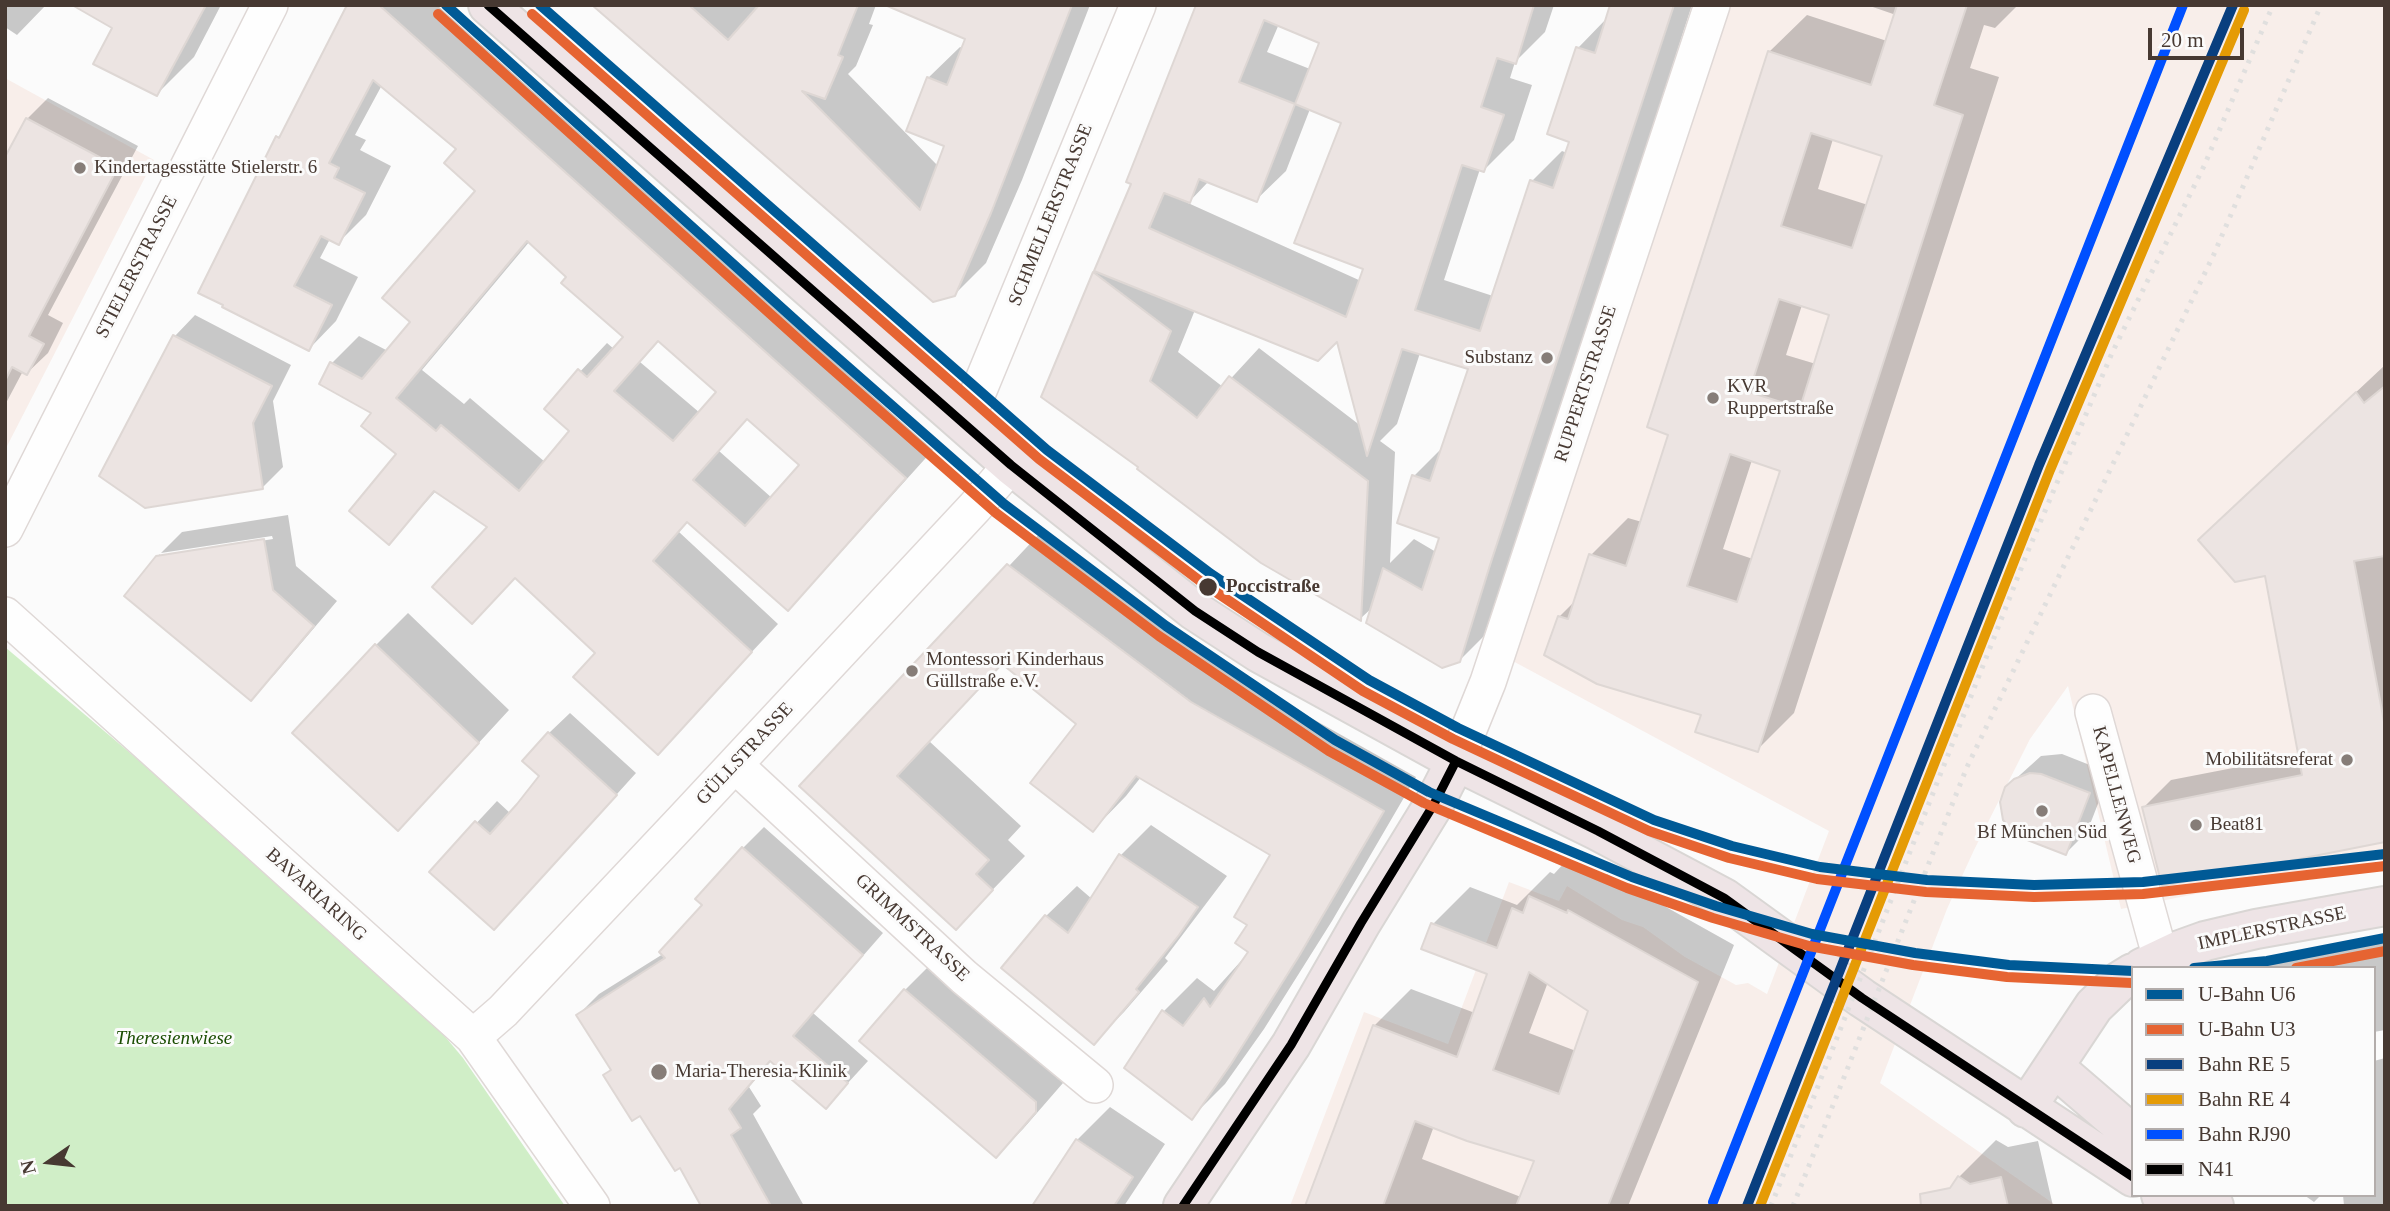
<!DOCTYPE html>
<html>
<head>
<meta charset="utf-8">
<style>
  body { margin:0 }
  #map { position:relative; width:2390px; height:1211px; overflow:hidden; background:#fbfbfb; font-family:"Times New Roman",serif }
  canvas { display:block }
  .frame { position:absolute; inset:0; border:7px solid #473932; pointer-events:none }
  .legend { position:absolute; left:2131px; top:966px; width:245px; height:231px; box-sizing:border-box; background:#fbfbfb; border:2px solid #b3adab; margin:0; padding:9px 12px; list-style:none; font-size:21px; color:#473932 }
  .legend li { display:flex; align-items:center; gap:14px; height:35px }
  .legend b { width:35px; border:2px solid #b3adab }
  .north { position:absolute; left:14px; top:1127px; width:70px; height:70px; -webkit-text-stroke:5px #fbfbfb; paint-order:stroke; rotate:256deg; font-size:19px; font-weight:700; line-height:28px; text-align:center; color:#473932 }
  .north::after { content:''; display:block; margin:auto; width:24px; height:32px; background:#473932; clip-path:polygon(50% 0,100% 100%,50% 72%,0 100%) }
  .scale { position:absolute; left:2148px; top:28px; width:96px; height:32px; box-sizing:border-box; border:4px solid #473932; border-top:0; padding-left:9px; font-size:21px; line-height:24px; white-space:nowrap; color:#473932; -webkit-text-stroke:5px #fbfbfb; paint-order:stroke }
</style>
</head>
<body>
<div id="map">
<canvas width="2390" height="1211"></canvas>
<div class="frame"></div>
<ul class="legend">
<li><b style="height:9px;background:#005a96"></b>U-Bahn U6</li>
<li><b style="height:9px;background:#e66432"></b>U-Bahn U3</li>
<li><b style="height:9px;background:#093f7f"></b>Bahn RE 5</li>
<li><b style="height:9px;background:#e59b05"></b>Bahn RE 4</li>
<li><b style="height:9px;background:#0050ff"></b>Bahn RJ90</li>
<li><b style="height:9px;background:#000"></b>N41</li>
</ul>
<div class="north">N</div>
<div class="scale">20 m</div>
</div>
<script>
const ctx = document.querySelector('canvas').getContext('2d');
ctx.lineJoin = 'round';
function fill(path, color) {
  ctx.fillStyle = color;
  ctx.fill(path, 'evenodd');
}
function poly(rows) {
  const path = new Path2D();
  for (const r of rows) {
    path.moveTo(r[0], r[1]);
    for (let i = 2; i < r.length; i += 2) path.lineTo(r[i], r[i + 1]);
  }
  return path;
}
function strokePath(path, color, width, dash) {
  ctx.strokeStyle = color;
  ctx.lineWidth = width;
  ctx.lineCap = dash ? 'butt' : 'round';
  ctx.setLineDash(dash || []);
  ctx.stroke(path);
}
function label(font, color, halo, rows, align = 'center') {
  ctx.font = font + ' "Times New Roman",serif';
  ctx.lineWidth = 6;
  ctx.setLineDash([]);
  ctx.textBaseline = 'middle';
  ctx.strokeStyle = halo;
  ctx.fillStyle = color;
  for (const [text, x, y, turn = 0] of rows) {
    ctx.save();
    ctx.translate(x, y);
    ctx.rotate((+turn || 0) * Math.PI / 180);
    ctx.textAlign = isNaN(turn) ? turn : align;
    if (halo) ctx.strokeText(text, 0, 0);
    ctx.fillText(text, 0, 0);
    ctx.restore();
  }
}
fill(poly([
  [1714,5,2385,5,2385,856,2121,909,2068,686,2030,739,1974,850,1947,909,1880,1083,2057,1206,1290,1206,1364,1012,1448,1044,1509,882,1559,901,1567,886,1622,920,1643,927,1685,957,1736,985,1748,983,1767,994,1829,831,1496,652],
  [5,78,154,160,5,450]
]), '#f8eeea');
fill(poly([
  [5,647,305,901,421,1008,463,1058,565,1206,5,1206]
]), '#d0eec7');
fill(poly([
  [5,5,46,5,17,35,5,27],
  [82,5,221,5,194,57,157,94,115,27],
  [348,5,437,5,933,450,815,581,788,609,689,521,679,532,778,624,658,752,597,653,490,526,436,491,389,543,399,454,374,413,332,363,359,336,388,351,413,322,478,190,458,149,382,85,355,135,366,140,360,150,391,166,366,215,338,243,330,239,320,258,358,277,336,321,309,349,224,306,277,138,285,130],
  [530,241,569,276,625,336,614,349,607,343,546,408,572,430,545,462,470,398,464,404,422,370],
  [660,340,719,392,700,413,640,362],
  [748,418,801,465,772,498,719,451],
  [595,5,755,5,758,8,760,5,876,5,869,24,873,25,856,66,848,74,938,166,946,145,928,78,960,47,963,48,968,38,925,5,1090,5,1022,180,986,263,954,295],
  [1201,5,1554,5,1545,32,1515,62,1510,78,1532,85,1514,140,1484,170,1480,169,1444,280,1493,296,1532,181,1562,151,1567,153,1571,141,1578,48,1608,17,1612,5,1692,5,1490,630,1459,661,1373,607,1361,618,1139,468,1095,273,1133,183],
  [1279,24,1321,42,1310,69,1267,52],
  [1310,109,1343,122,1366,268,1361,281,1188,203,1209,181,1256,200,1286,171],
  [1195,310,1338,339,1361,426,1259,348,1223,387,1178,352],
  [1420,353,1470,368,1444,446,1414,476,1441,537,1436,552,1414,539,1390,563,1395,452,1380,441,1397,424],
  [1867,5,2018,5,1995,28,1984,25,1970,68,1999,77,1794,713,1757,750,1559,617,1576,600,1591,555,1628,518,1642,522,1671,433,1769,52,1807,15,1887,41,1896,15],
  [1833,139,1884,155,1868,205,1818,189],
  [1802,305,1831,314,1816,364,1786,355],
  [1752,460,1782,470,1753,559,1723,549],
  [48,98,138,146,48,315,63,323,48,353,27,373,23,371,5,405,5,161,27,119],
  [195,315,291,365,273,401,283,467,262,488,102,475,175,336],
  [2384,366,2385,841,2144,807,2171,780,2300,755,2267,574,2227,513],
  [288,515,296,566,337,601,275,674,251,698,157,557,160,554,160,557,273,539,272,536,161,553,182,532],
  [1041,532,1224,669,1416,777,1332,921,1264,1029,1225,1084,1192,1117,1126,1067,1164,1011,1197,978,1214,991,1250,951,1272,854,1141,777,1126,796,1093,830,1078,724,1003,662,929,741,1021,826,1008,840,1025,856,956,928,802,786],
  [408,613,509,710,429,797,376,645],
  [570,713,636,773,515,907,431,872,497,801,510,813,541,776,549,733],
  [2062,754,2110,773,2087,832,2066,853,2010,784,2041,756],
  [1151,825,1227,876,1165,958,1168,961,1124,1012,1094,1042,1003,968,1046,916,1077,886,1092,899,1121,855],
  [764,827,883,933,813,1013,868,1061,826,1107,772,1060,749,1087,761,1106,753,1114,804,1206,703,1206,681,1165,640,1114,605,1075,612,1068,578,1015,599,994,663,954,704,905,743,848],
  [1567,860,1605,876,1607,874,1734,945,1628,1206,1308,1206,1374,1026,1411,989,1475,1013,1490,973,1433,924,1470,887,1517,905,1550,872,1554,874],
  [1548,982,1590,1011,1576,1051,1529,1033],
  [1434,1126,1536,1160,1521,1197,1422,1159],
  [2385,938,2385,1030,2374,1032,2374,968,2262,968,2270,960],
  [932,963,1063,1074,1063,1083,1023,1129,996,1156,862,1041,905,990],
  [2385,1058,2385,1206,2344,1206,2343,1195,2374,1195,2374,1061],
  [1110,1107,1165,1144,1124,1206,1034,1206,1077,1140],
  [1996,1140,2008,1147,2038,1141,2053,1206,1941,1206,1959,1177],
  [2304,1195,2321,1195,2314,1202]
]), '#0003');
const building = poly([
  [72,5,206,5,157,96,93,64,112,28,72,5],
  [347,5,379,5,906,478,788,611,687,522,653,561,752,652,658,755,573,677,595,653,515,578,472,624,432,587,487,527,434,491,389,545,349,511,396,454,361,426,371,413,319,384,330,362,362,379,410,322,382,298,475,191,444,163,456,149,373,80,329,163,339,168,334,178,365,193,339,245,321,236,294,286,332,305,309,351,222,307,223,305,198,293,276,136,279,138,347,5],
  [527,241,566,277,561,283,623,337,587,377,578,369,544,409,569,431,519,491,441,425,436,431,396,398,527,241],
  [658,341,716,392,673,441,614,391,658,341],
  [747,419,799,465,745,526,693,480,747,419],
  [592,5,689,5,728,40,759,5,858,5,838,55,843,57,825,99,802,91,920,210,944,146,906,131,927,77,947,85,965,39,885,5,1072,5,991,213,955,296,933,302,592,5],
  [1196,5,1534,5,1516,64,1497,58,1481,107,1504,115,1484,172,1462,165,1415,310,1480,331,1530,180,1553,188,1569,142,1547,134,1576,47,1595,53,1610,5,1674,5,1490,565,1460,662,1442,668,1366,623,1383,568,1422,590,1439,538,1397,523,1412,475,1430,481,1468,369,1402,349,1367,456,1337,342,1318,361,1094,271,1131,184,1126,182,1196,5],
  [1264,20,1319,43,1295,104,1239,82,1264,20],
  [1295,104,1341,123,1294,243,1363,269,1346,317,1149,228,1164,193,1190,203,1199,179,1257,202,1295,104],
  [1897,5,1967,5,1934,105,1963,115,1758,752,1695,732,1701,715,1597,684,1544,655,1558,616,1568,619,1589,554,1626,566,1668,435,1647,427,1768,51,1871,85,1897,5],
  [1811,133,1882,156,1852,248,1781,226,1811,133],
  [1779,299,1829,315,1800,408,1749,392,1779,299],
  [1730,454,1780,471,1737,602,1687,586,1730,454],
  [26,118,118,167,29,336,44,344,27,375,12,367,5,381,5,157,26,118],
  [1093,272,1171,331,1150,381,1197,418,1229,376,1368,481,1361,621,1261,563,1137,469,1138,467,1041,397,1093,272],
  [173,335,272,386,253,423,263,489,145,508,99,476,173,335],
  [2385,386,2385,556,2354,561,2385,727,2385,842,2162,886,2142,807,2302,775,2265,576,2235,582,2198,540,2356,392,2364,403,2385,386],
  [264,539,273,590,314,626,251,701,124,596,156,556,264,539],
  [1007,564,1191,702,1384,811,1299,956,1231,1064,1192,1120,1124,1068,1162,1010,1183,1026,1204,998,1210,1007,1248,952,1235,943,1247,925,1234,917,1270,855,1136,776,1093,832,1030,783,1076,724,1002,664,897,776,989,860,976,874,993,890,956,930,799,786,1007,564],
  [375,644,479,743,398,831,292,733,375,644],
  [548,732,617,795,494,930,429,872,475,821,490,834,517,804,539,776,522,761,548,732],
  [2030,773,2041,774,2090,793,2066,855,2017,836,2003,820,2000,802,2005,787,2014,779,2030,773],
  [742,847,863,955,793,1036,848,1083,826,1109,770,1061,729,1109,741,1128,731,1135,771,1206,701,1206,680,1168,675,1171,640,1116,632,1121,603,1075,611,1070,576,1015,665,958,659,952,702,905,695,899,742,847],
  [1119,854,1198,907,1179,935,1136,989,1139,992,1094,1045,1001,968,1045,915,1068,933,1119,854],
  [1529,896,1567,913,1568,910,1698,982,1608,1206,1516,1206,1534,1161,1467,1141,1415,1121,1383,1206,1305,1206,1373,1025,1457,1057,1487,974,1421,949,1431,923,1497,948,1512,908,1523,913,1529,896],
  [1529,972,1588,1011,1559,1094,1493,1070,1529,972],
  [904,989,1036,1102,1036,1112,996,1158,859,1041,904,989],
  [1076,1139,1133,1177,1114,1206,1032,1206,1076,1139],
  [1958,1176,1970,1184,2001,1177,2008,1206,1921,1206,1920,1194,1950,1188,1958,1176]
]);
fill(building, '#ece4e2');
strokePath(building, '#ded7d4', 2);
const minor = poly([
  [965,424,1138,5],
  [5,529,270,5],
  [5,615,473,1037,592,1206],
  [2093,712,2161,959],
  [1456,761,1488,682,1712,5],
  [735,765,964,977,1095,1085],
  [473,1037,503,1011,684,819,975,507,1011,465]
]);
const major = poly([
  [488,5,1011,465,1195,611,1258,652,1456,761,1598,831,1724,898,1862,998,2133,1177],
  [2142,968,2180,950,2205,941,2256,929,2385,906],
  [2054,1067,2133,1135],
  [2026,1108,2094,1006,2120,981,2133,973],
  [2161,1195,2177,1206],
  [2202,1195,2214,1206],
  [1183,1206,1291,1045,1361,923,1434,804,1456,761]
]);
strokePath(minor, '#dfd8d6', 38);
strokePath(major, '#d9d6d4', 42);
strokePath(minor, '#fefefe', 35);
strokePath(major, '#eee4e6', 38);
strokePath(poly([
  [1771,1206,2028,551,2112,353,2204,166,2273,5],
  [1793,1206,1967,767,2214,254,2321,5]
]), '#e0dfde', 5, [3.5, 7]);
strokePath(poly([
  [488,5,1011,465,1195,611,1258,652,1456,761,1598,831,1724,898,1862,998,2133,1177],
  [1183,1206,1291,1045,1361,923,1434,804,1456,761]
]), '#000', 9);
strokePath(poly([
  [1747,1206,2039,465,2233,5]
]), '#093f7f', 10);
strokePath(poly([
  [1760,1206,2050,470,2244,10]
]), '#e59b05', 10);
strokePath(poly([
  [1713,1202,2183,5]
]), '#0050ff', 10);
strokePath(poly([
  [446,5,815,338,1004,504,1166,626,1335,740,1429,792,1632,877,1716,906,1812,934,1915,953,2009,965,2133,971],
  [540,5,1047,450,1211,574,1369,680,1458,728,1654,820,1732,846,1820,867,1927,880,2034,885,2143,882,2385,854],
  [2194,968,2267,961,2385,938]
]), '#005a96', 10);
strokePath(poly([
  [438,14,807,347,996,513,1159,636,1329,751,1424,803,1627,888,1713,918,1809,946,1913,965,2007,977,2132,983],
  [532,14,1039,459,1204,584,1363,691,1453,739,1649,831,1729,858,1817,879,1926,892,2034,897,2143,894,2385,866],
  [2296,968,2385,951]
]), '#e66432', 10);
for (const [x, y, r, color] of [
  [80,168,7,"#867d78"],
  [1547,358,7,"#867d78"],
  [1713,398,7,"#867d78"],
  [1208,587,10,"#473932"],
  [912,671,7,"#867d78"],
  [2347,760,7,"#867d78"],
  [2042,811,7,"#867d78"],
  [2196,825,7,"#867d78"],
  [659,1072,9,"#867d78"]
]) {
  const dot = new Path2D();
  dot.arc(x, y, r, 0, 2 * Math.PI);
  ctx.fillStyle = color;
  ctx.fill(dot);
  strokePath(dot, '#fbfbfb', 2.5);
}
label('19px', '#473932', '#fbfbfb', [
  ["Kindertagesstätte Stielerstr. 6",94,168],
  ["Substanz",1533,358,"right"],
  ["KVR",1727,387],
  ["Ruppertstraße",1727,409],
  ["Montessori Kinderhaus",926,660],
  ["Güllstraße e.V.",926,682],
  ["Mobilitätsreferat",2333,760,"right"],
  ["Beat81",2210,825],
  ["Bf München Süd",2042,833,"center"],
  ["Maria-Theresia-Klinik",675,1072]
], 'left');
label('19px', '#473932', '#fbfbfb', [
  ["SCHMELLERSTRASSE",1051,215,-68],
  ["STIELERSTRASSE",137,267,-63],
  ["RUPPERTSTRASSE",1586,384,-72],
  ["GÜLLSTRASSE",745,754,-47],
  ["KAPELLENWEG",2116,795,75],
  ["BAVARIARING",316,895,42],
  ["GRIMMSTRASSE",912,928,43],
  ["IMPLERSTRASSE",2272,929,-12]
]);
label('bold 19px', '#473932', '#fbfbfb', [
  ["Poccistraße",1226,587]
], 'left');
label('italic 19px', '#194c01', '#fbfbfb', [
  ["Theresienwiese",174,1039]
]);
</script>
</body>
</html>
